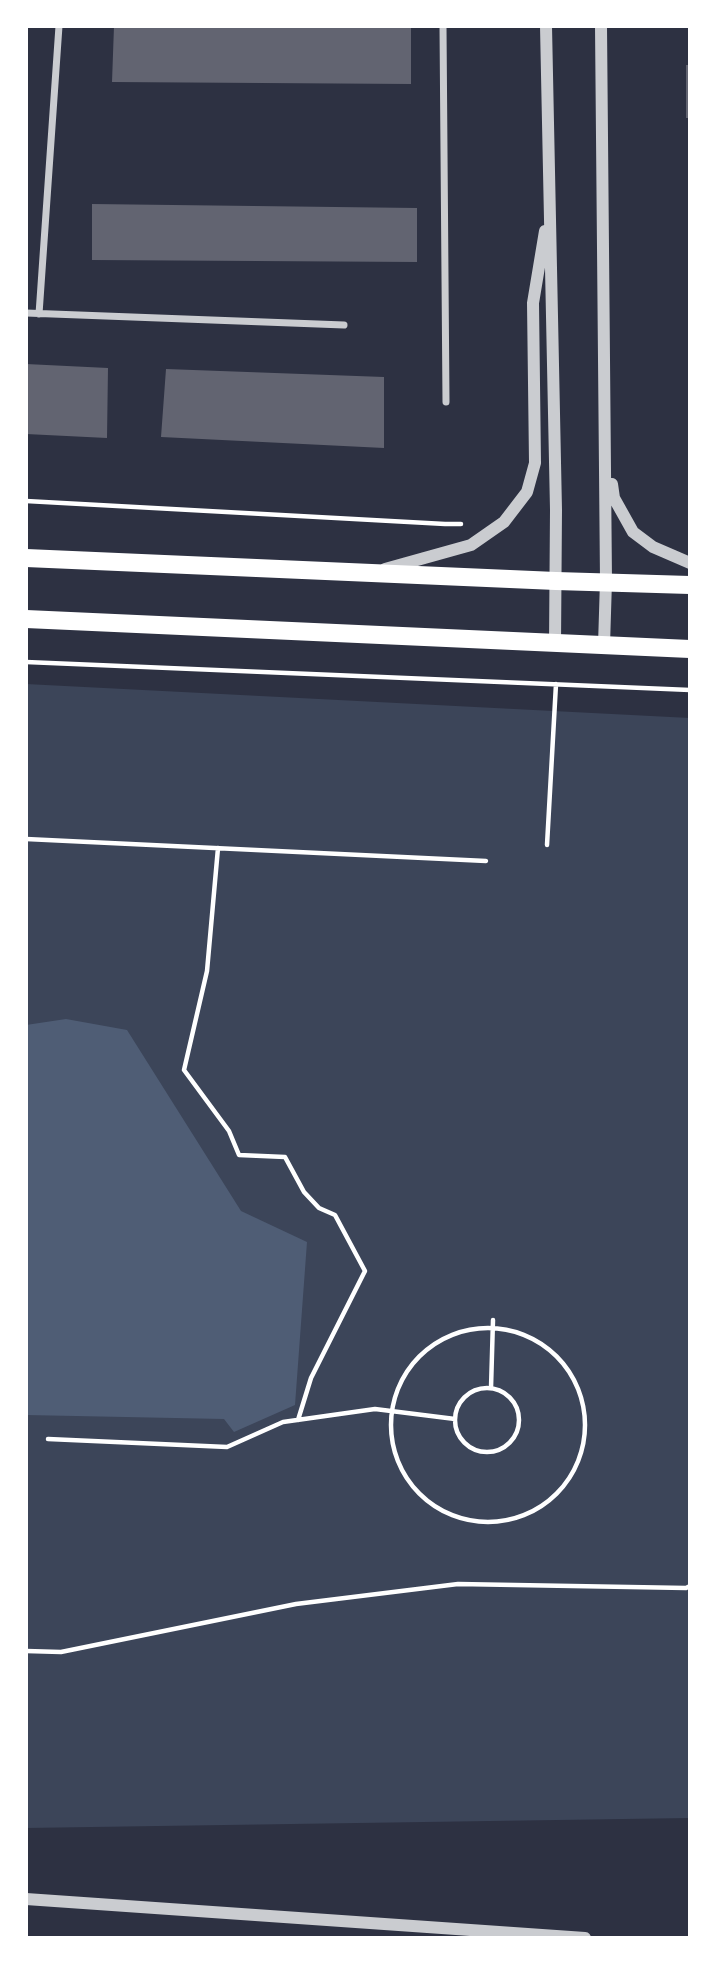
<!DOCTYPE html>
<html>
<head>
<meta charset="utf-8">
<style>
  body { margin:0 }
  #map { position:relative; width:716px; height:1964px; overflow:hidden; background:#2d3142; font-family:"Nunito Sans",sans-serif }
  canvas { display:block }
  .frame { position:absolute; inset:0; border:28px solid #fff; pointer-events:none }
</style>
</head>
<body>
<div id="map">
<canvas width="716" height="1964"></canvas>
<div class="frame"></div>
</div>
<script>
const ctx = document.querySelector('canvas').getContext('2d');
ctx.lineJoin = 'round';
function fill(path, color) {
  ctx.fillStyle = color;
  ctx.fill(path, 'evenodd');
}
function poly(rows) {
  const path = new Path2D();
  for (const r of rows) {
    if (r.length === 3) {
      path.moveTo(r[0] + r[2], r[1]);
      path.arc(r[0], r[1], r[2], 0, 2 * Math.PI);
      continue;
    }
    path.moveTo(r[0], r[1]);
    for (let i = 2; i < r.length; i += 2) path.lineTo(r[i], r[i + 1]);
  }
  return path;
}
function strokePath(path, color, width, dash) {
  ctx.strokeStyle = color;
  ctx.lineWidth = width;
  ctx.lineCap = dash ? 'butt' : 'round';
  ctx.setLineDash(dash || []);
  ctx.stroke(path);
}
fill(poly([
  [26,684,690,718,690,1818,26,1828]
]), '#3c4559');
fill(poly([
  [66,1019,127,1030,241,1211,307,1242,295,1405,234,1432,224,1419,26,1415,26,1025]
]), '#4f5d75');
fill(poly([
  [114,26,411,26,411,84,112,82],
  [686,65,690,65,690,118,686,118],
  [92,204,417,208,417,262,92,260],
  [26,364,108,368,107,438,26,434],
  [166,369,384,377,384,448,161,437]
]), '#626471');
strokePath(poly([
  [26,501,445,524,461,524],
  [26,662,690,690],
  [26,839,486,861],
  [547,845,556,684],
  [218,848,207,971,184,1070,229,1131,239,1155,285,1157,304,1192,319,1208,335,1215,365,1271,311,1378,298,1420],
  [488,1425,97],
  [487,1420,32],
  [491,1388,493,1320],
  [48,1439,227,1447,283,1422,375,1409,455,1419],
  [26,1651,61,1652,296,1604,458,1584,686,1588,690,1586]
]), '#fff', 4.5);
strokePath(poly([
  [443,26,446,402],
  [26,313,344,325],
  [39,314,59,26]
]), '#caccd0', 7);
strokePath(poly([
  [546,26,556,510,555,644],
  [601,26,606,581,604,645],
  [612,484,614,498,633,532,653,547,690,563],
  [385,569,471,545,504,522,527,492,535,463,533,303,545,231],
  [26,1899,585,1938]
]), '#caccd0', 12);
strokePath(poly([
  [26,558,556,581,690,585],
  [26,619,690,649]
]), '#fff', 18);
</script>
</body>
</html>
